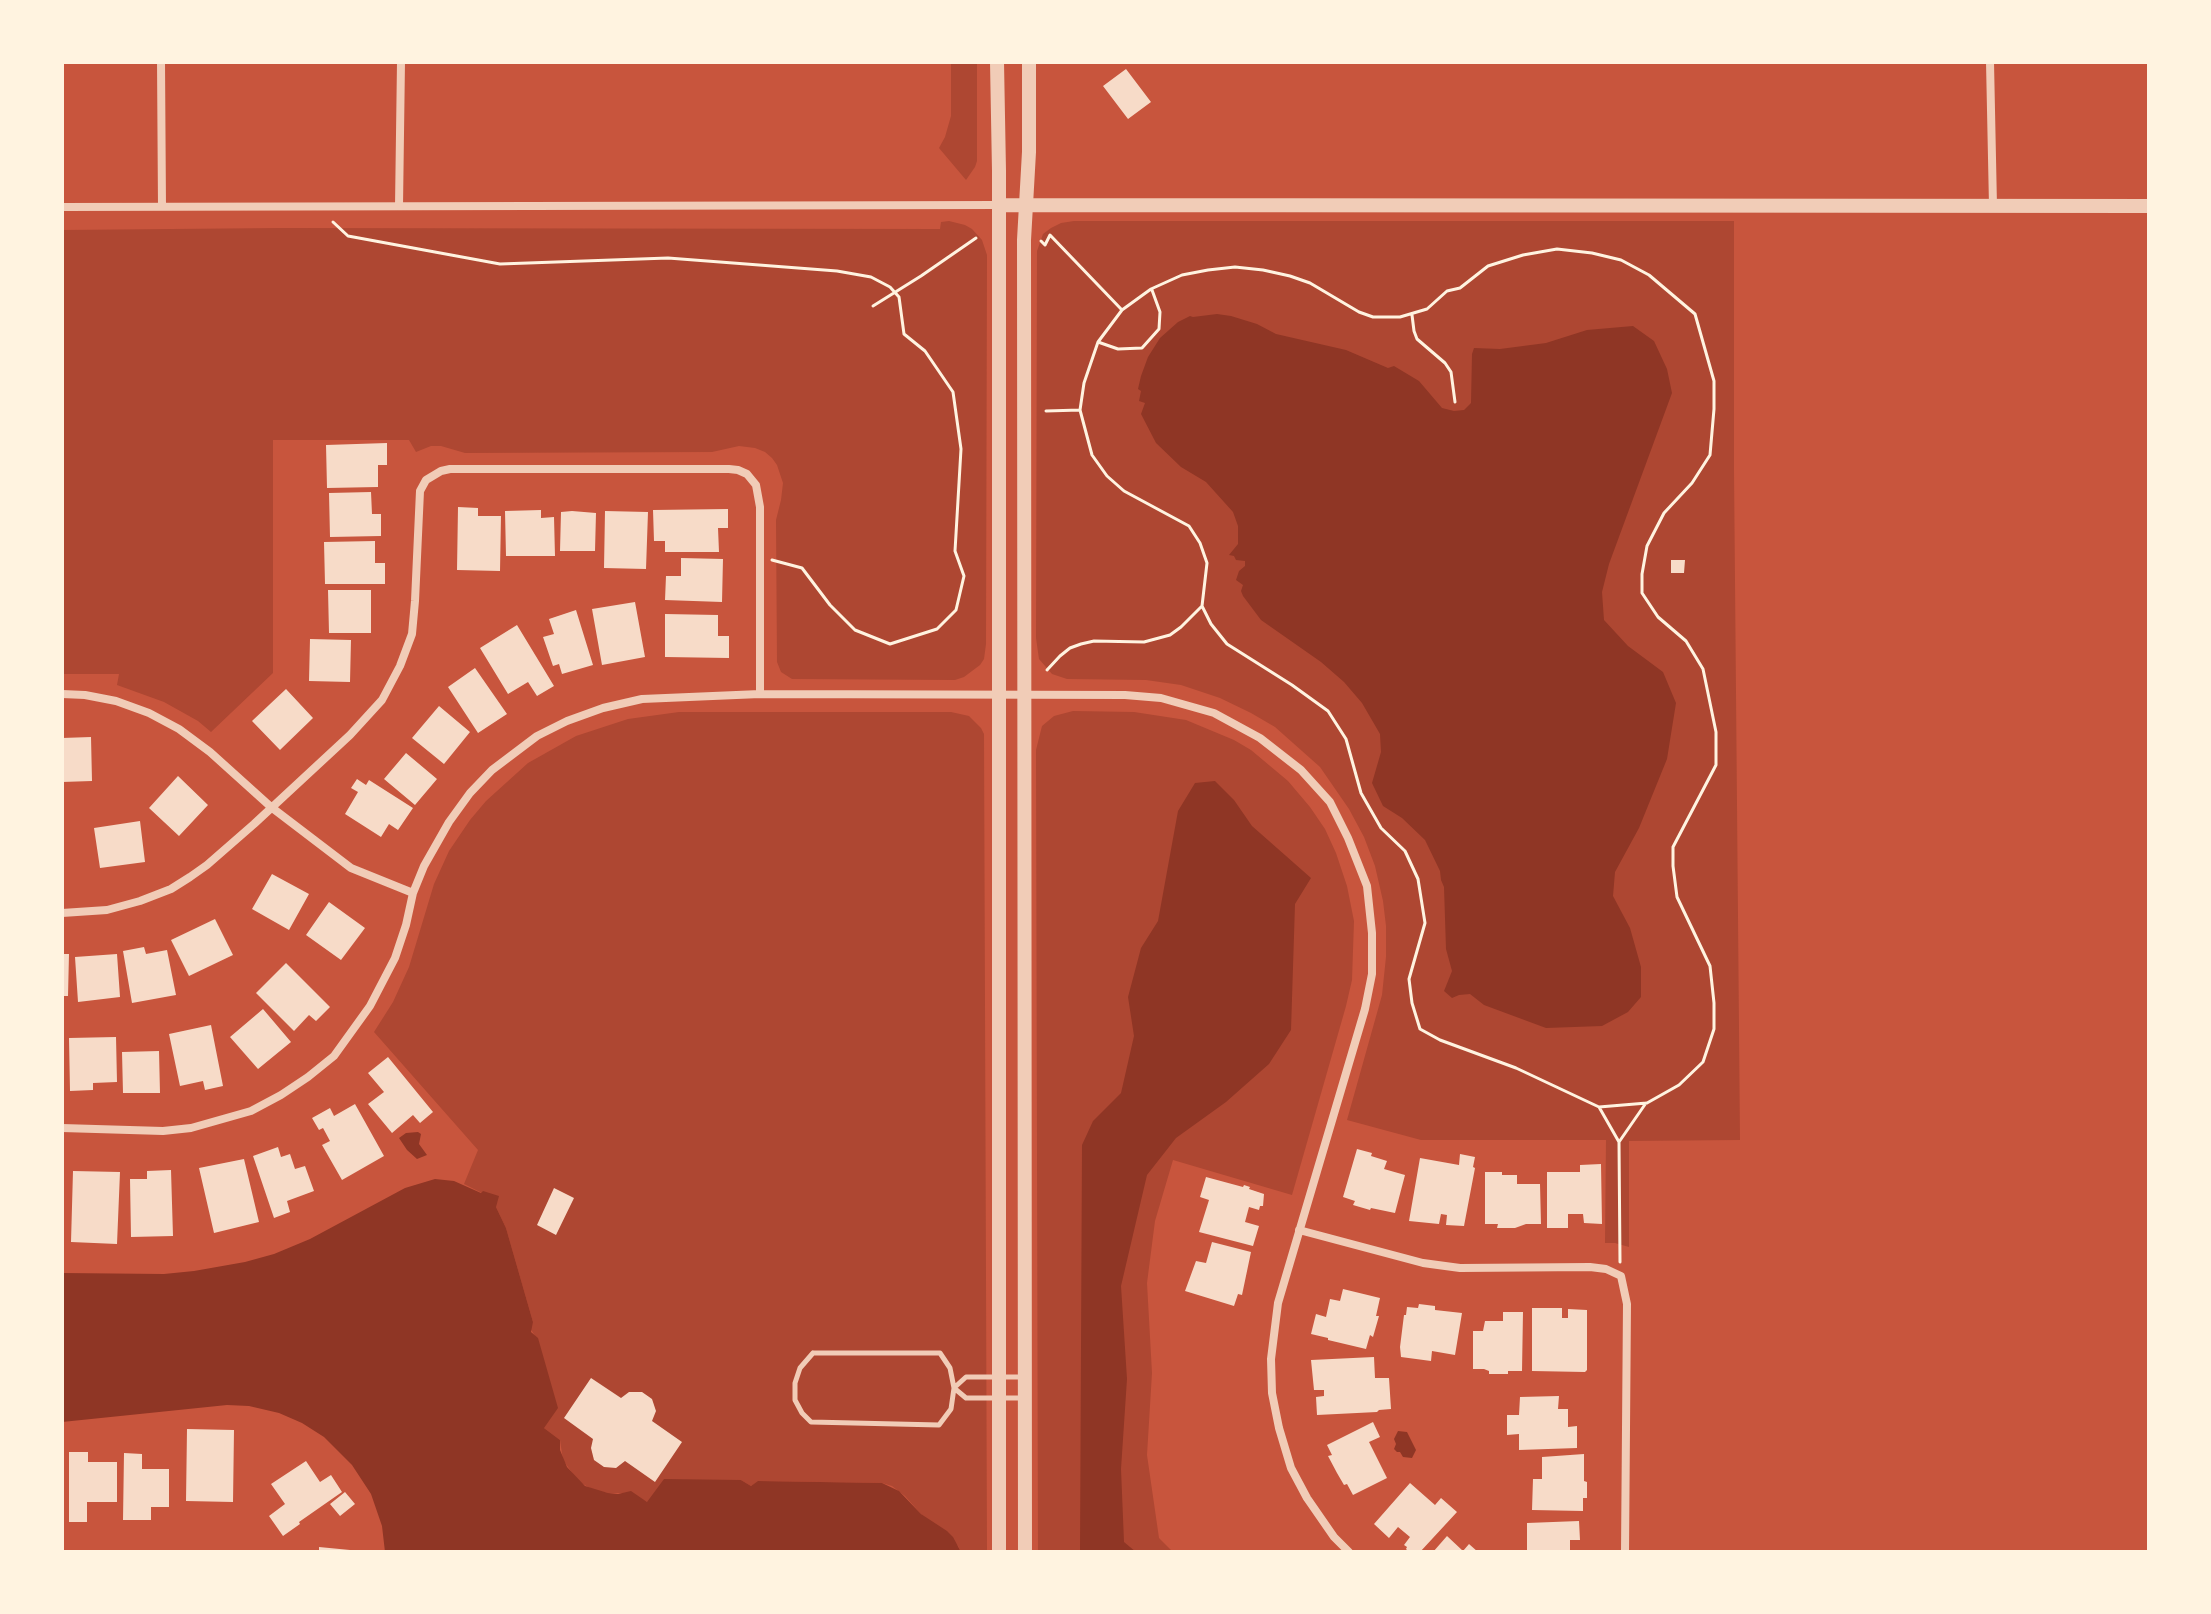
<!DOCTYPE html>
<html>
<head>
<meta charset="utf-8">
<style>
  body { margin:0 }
  #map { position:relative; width:2211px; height:1614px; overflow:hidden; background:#c8553d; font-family:Rubik,sans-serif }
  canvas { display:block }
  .frame { position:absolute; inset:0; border:64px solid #fff3e0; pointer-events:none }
</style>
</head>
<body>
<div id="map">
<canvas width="2211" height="1614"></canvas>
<div class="frame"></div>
</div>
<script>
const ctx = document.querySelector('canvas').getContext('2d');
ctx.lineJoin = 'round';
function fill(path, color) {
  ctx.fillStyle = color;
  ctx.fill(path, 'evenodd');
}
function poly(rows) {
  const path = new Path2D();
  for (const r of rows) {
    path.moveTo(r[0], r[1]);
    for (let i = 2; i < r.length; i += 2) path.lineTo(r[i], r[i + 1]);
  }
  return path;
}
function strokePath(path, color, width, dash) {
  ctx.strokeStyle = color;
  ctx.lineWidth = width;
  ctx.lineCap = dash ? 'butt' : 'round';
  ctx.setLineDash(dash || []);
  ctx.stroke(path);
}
fill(poly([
  [951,62,977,62,977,161,975,167,966,180,939,148,945,137,951,116],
  [949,221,965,225,972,229,982,240,987,255,986,644,984,659,980,665,964,677,955,680,792,679,781,672,777,662,776,520,781,500,783,483,777,465,772,458,765,452,755,448,739,446,712,452,465,453,441,446,431,446,416,452,409,440,273,440,273,673,211,732,198,721,164,702,117,685,119,674,62,674,62,230,280,228,940,229,941,222],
  [1074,221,1734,221,1734,470,1740,1140,1629,1141,1629,1247,1615,1243,1605,1243,1606,1140,1421,1140,1347,1120,1382,995,1386,957,1386,926,1383,901,1375,866,1364,837,1349,809,1320,767,1275,727,1251,713,1220,698,1181,685,1146,680,1067,679,1052,674,1039,659,1036,638,1037,251,1043,234,1051,228,1061,223],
  [1073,711,1134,712,1186,720,1234,740,1251,750,1288,781,1310,807,1325,829,1336,853,1347,886,1354,921,1352,980,1346,1006,1292,1195,1173,1160,1155,1221,1147,1283,1152,1373,1147,1455,1159,1538,1173,1552,1038,1552,1036,750,1042,726,1054,716],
  [679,712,951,712,969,716,981,728,984,734,987,1552,961,1552,958,1546,921,1514,905,1496,892,1486,882,1483,759,1481,751,1486,741,1480,647,1502,624,1493,608,1493,593,1490,578,1481,563,1460,560,1440,544,1428,535,1336,530,1328,533,1322,506,1228,496,1207,482,1193,464,1184,478,1150,374,1032,393,1002,409,967,434,884,449,851,470,820,486,801,528,763,576,736,628,719]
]), '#ae4732');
fill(poly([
  [1217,314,1231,316,1257,324,1276,334,1346,350,1388,368,1394,366,1419,381,1442,408,1454,411,1464,410,1471,403,1472,354,1474,348,1500,349,1546,343,1587,330,1633,326,1654,341,1667,369,1672,393,1609,564,1602,592,1604,620,1628,646,1663,672,1676,703,1667,759,1639,828,1615,872,1613,896,1630,928,1641,967,1641,997,1628,1012,1602,1026,1546,1028,1484,1005,1470,994,1459,995,1452,998,1444,991,1452,971,1446,949,1444,887,1441,880,1440,871,1425,840,1402,818,1383,806,1372,783,1381,752,1380,734,1362,703,1344,682,1321,662,1261,620,1243,596,1241,591,1243,585,1236,580,1239,571,1245,566,1245,561,1236,560,1234,556,1229,555,1238,544,1238,526,1233,512,1206,482,1181,467,1156,443,1141,414,1145,403,1139,401,1141,391,1138,389,1141,376,1148,357,1160,338,1178,322,1190,316,1193,317],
  [1215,781,1234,800,1252,826,1311,878,1295,904,1291,1030,1269,1064,1226,1102,1176,1138,1147,1175,1121,1286,1127,1379,1121,1469,1124,1542,1136,1552,1080,1552,1082,1145,1093,1121,1121,1093,1134,1036,1128,997,1141,948,1158,921,1178,811,1195,783],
  [418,1132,421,1134,419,1144,427,1155,417,1159,407,1150,399,1138,406,1133],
  [435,1179,454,1181,481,1193,483,1191,499,1196,496,1207,506,1228,533,1322,531,1332,538,1338,558,1408,544,1428,560,1440,560,1450,567,1467,585,1486,608,1493,618,1494,631,1491,647,1502,664,1479,741,1480,751,1486,758,1481,882,1483,899,1491,921,1514,947,1531,953,1537,961,1552,385,1552,382,1526,371,1494,352,1465,324,1437,302,1423,279,1413,249,1406,227,1405,62,1422,62,1273,164,1274,194,1271,245,1262,274,1254,310,1239,405,1188],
  [1398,1431,1407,1432,1416,1450,1412,1458,1403,1457,1400,1452,1397,1452,1394,1449,1396,1444,1394,1439]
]), '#8f3625');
fill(poly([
  [1126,69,1151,102,1128,119,1103,86],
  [387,443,387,465,378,465,378,487,327,488,326,445],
  [371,492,372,514,381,514,381,536,330,537,329,493],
  [458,507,478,508,478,516,501,516,500,571,457,570],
  [728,509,728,528,718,528,719,552,665,552,665,541,654,541,653,510],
  [541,510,541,518,554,517,555,556,506,556,505,511],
  [572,511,596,513,595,551,560,551,561,512],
  [605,511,648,512,646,569,604,568],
  [375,541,375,563,385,563,385,584,325,584,324,542],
  [681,558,723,559,722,602,665,600,666,576,681,576],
  [1671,560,1685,560,1684,573,1671,573],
  [328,590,371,590,371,633,329,633],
  [635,602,645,657,602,665,592,609],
  [576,610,593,665,562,674,559,664,553,666,543,637,554,634,549,619],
  [665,614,718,615,718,636,729,636,729,658,665,657],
  [517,625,554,686,537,696,528,682,508,694,480,648],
  [310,639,351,640,350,682,309,681],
  [475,668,507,714,478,733,448,687],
  [286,689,313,718,280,750,252,721],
  [439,706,470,732,444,764,412,738],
  [91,737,92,781,62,782,62,738],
  [406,753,437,779,415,805,384,779],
  [178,776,208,805,179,836,149,808],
  [357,779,366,785,369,780,413,808,398,830,389,824,381,837,345,814,358,792,351,788],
  [140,821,145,862,100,868,94,828],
  [272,874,309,894,289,930,252,909],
  [329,902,365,928,341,960,306,935],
  [215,919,233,955,189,976,171,940],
  [144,947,146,954,167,950,176,995,132,1003,123,951],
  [62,954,69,954,68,996,62,996],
  [117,954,120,997,78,1002,75,957],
  [286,963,330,1007,316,1021,309,1015,294,1031,256,993],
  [263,1009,291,1042,258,1069,230,1037],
  [211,1025,223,1086,205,1090,203,1081,180,1086,169,1034],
  [116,1037,117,1082,93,1083,93,1090,70,1091,69,1038],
  [159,1051,160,1093,123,1093,122,1052],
  [388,1057,433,1112,420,1123,413,1115,392,1133,368,1104,384,1092,368,1073],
  [355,1104,384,1156,342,1180,322,1145,330,1141,323,1128,319,1130,312,1118,330,1108,334,1116],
  [278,1147,281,1157,290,1154,295,1169,305,1166,314,1191,287,1201,290,1212,274,1218,253,1156],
  [1357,1149,1372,1153,1371,1156,1387,1161,1384,1169,1405,1175,1395,1213,1371,1208,1370,1210,1353,1205,1355,1201,1343,1197],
  [1460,1154,1475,1157,1473,1167,1475,1168,1464,1226,1446,1225,1447,1215,1441,1214,1439,1224,1409,1221,1420,1158,1459,1165],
  [244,1159,259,1222,214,1233,199,1168],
  [1601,1164,1602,1224,1584,1223,1583,1214,1568,1214,1568,1228,1547,1228,1547,1172,1580,1172,1580,1165],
  [171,1170,173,1236,131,1237,130,1179,147,1179,147,1171],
  [73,1171,120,1172,117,1244,71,1242],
  [1485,1172,1502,1172,1502,1175,1517,1175,1517,1184,1540,1184,1541,1224,1526,1224,1515,1228,1497,1228,1498,1224,1485,1224],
  [1206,1177,1243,1187,1244,1185,1250,1187,1249,1189,1264,1194,1263,1206,1260,1206,1259,1210,1249,1207,1245,1222,1259,1226,1253,1246,1199,1232,1209,1200,1200,1197],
  [554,1188,574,1198,556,1235,537,1225],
  [1212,1242,1251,1252,1242,1295,1238,1294,1234,1306,1185,1291,1196,1261,1206,1263],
  [1343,1289,1380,1298,1376,1316,1379,1316,1373,1337,1370,1335,1366,1349,1328,1340,1328,1338,1311,1334,1316,1314,1326,1317,1330,1299,1340,1301],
  [1419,1304,1435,1306,1435,1310,1462,1313,1455,1355,1432,1351,1431,1361,1401,1357,1400,1347,1404,1315,1406,1315,1407,1307,1418,1308],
  [1532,1308,1562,1308,1562,1318,1568,1318,1568,1309,1587,1310,1587,1370,1585,1372,1532,1371],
  [1503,1312,1523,1312,1522,1371,1508,1371,1508,1374,1489,1374,1489,1371,1484,1369,1473,1369,1473,1331,1483,1331,1485,1321,1503,1321],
  [1374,1357,1375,1378,1389,1378,1391,1409,1379,1410,1377,1412,1317,1415,1316,1397,1324,1396,1324,1390,1314,1390,1311,1360],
  [591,1378,621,1398,629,1392,642,1392,652,1399,656,1411,652,1421,682,1442,655,1482,625,1461,616,1468,604,1467,594,1460,591,1448,593,1439,564,1418],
  [1559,1396,1558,1409,1568,1409,1568,1427,1577,1426,1577,1448,1519,1450,1519,1434,1507,1435,1507,1415,1519,1415,1520,1397],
  [1373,1422,1380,1437,1369,1442,1387,1478,1353,1495,1347,1484,1344,1485,1337,1473,1328,1456,1332,1455,1327,1445],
  [187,1429,234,1430,233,1502,186,1501],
  [69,1452,88,1452,88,1462,117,1462,117,1502,87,1502,87,1522,69,1522],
  [124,1453,142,1454,142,1469,169,1469,169,1507,151,1507,151,1520,123,1520],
  [1584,1454,1584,1481,1587,1482,1587,1498,1583,1498,1583,1511,1532,1510,1533,1479,1542,1479,1542,1457],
  [306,1461,320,1482,331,1475,342,1492,299,1522,300,1524,283,1536,269,1516,285,1504,271,1484],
  [1410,1483,1435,1505,1441,1498,1457,1512,1420,1552,1409,1552,1406,1549,1407,1547,1404,1545,1410,1537,1398,1527,1389,1538,1374,1524],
  [345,1492,355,1504,340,1516,330,1504],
  [1579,1521,1580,1540,1570,1540,1570,1552,1527,1552,1527,1523],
  [1447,1536,1463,1551,1469,1544,1478,1552,1433,1552],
  [319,1547,350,1550,350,1552,319,1552]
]), '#f7dbc8');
strokePath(poly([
  [333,222,348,236,500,264,668,258,837,271,871,277,890,287,899,297,904,334,925,351,953,392,961,449,955,551,964,576,956,610,937,629,890,644,855,630,830,605,802,568,772,560],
  [1041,241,1045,245,1050,235,1122,310],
  [873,306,921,276,976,238],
  [1412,315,1414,331,1417,339,1445,363,1451,372,1455,402],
  [1098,342,1118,349,1142,348,1159,329,1160,312,1152,290],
  [1046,411,1080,410],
  [1047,670,1060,656,1070,648,1081,644,1094,641,1144,642,1170,635,1181,627,1202,606,1207,563,1200,543,1189,526,1124,491,1107,476,1092,455,1080,410,1084,383,1098,342,1122,310,1151,289,1182,275,1208,270,1235,267,1263,270,1290,276,1310,283,1359,312,1373,317,1400,317,1427,309,1447,291,1460,288,1488,266,1523,255,1557,249,1592,253,1621,260,1649,275,1695,314,1714,381,1714,409,1710,455,1692,483,1664,513,1647,546,1642,574,1642,593,1658,617,1686,641,1703,669,1716,732,1716,765,1673,847,1673,866,1677,897,1710,966,1714,1003,1714,1029,1703,1062,1679,1085,1647,1103,1599,1107,1516,1068,1440,1040,1420,1029,1412,1003,1409,979,1425,923,1418,879,1405,851,1381,828,1361,793,1346,739,1328,711,1292,685,1227,644,1211,624,1202,606],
  [1599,1107,1619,1142,1646,1103],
  [1619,1142,1620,1262]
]), '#fff3e0', 3);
strokePath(poly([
  [813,1353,940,1353,950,1368,954,1388,951,1409,939,1425,811,1422,802,1413,795,1400,795,1383,800,1368,813,1353],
  [955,1387,966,1377,1021,1377],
  [954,1388,966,1398,1022,1398]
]), '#f1ccb7', 5);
strokePath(poly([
  [161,62,162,207],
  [1990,62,1993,206],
  [399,206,401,62],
  [62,207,998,205],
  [62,694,85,695,116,701,149,713,179,729,210,752,271,807,351,868,413,893],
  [62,913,107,910,140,901,171,889,190,877,207,865,254,824,350,735,382,700,400,666,412,634,415,601,420,491,426,480,441,471,450,469,729,469,738,470,747,474,756,485,760,507,760,694],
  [62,1128,163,1131,191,1128,251,1111,281,1095,308,1077,334,1056,370,1006,395,958,406,925,413,893,424,866,449,822,470,793,492,770,537,736,567,721,603,708,642,699,760,694,1125,695,1161,698,1214,713,1260,738,1301,770,1330,802,1348,838,1367,886,1372,933,1372,974,1365,1009,1278,1303,1271,1359,1272,1393,1279,1428,1291,1468,1307,1498,1334,1537,1349,1552],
  [1299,1230,1423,1263,1460,1268,1590,1267,1606,1269,1621,1276,1627,1304,1625,1552]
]), '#f1ccb7', 8);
strokePath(poly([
  [997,62,999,171,999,1552],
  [998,205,2149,206],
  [1025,1552,1024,240,1029,152,1029,62]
]), '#f1ccb7', 14);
</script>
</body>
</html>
